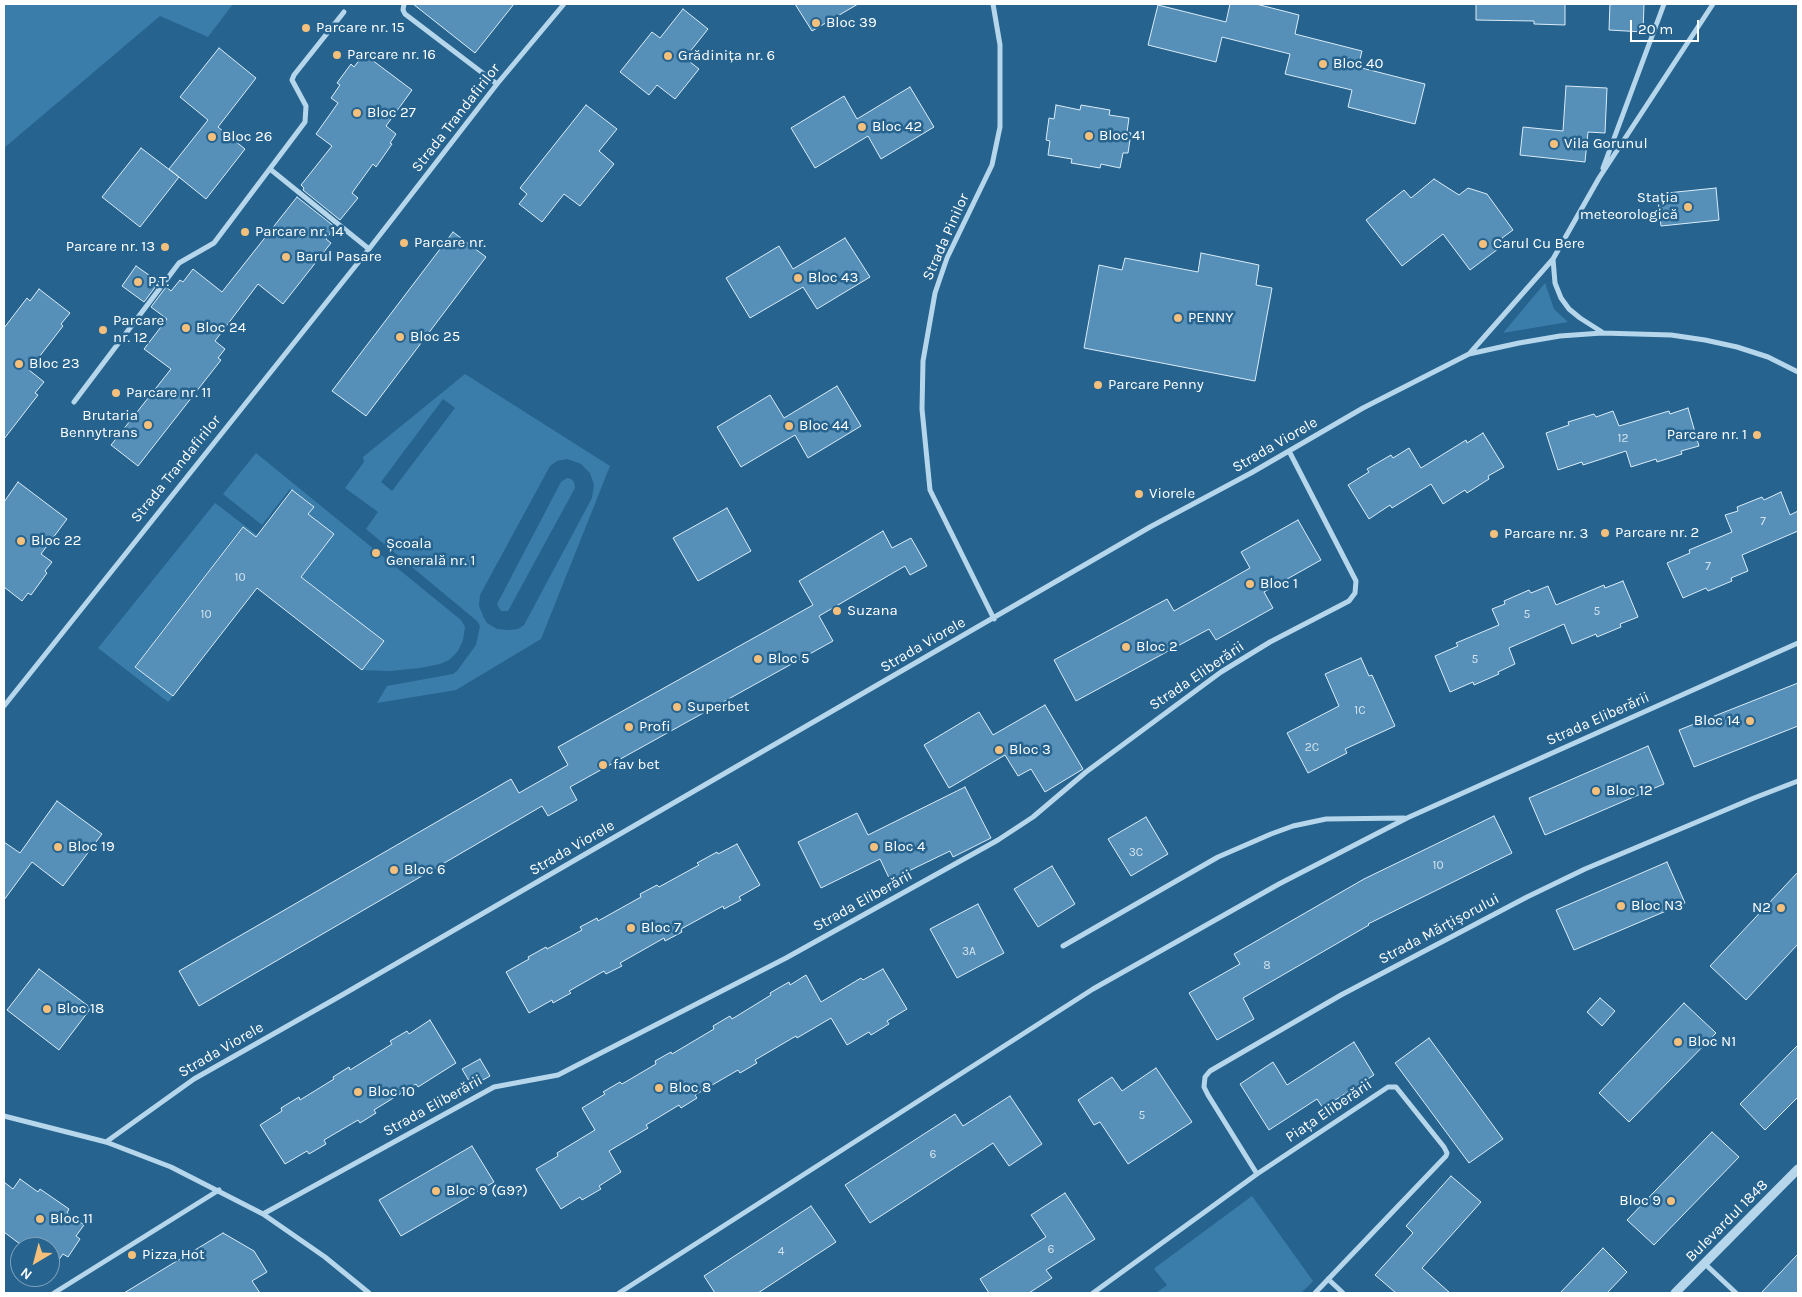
<!DOCTYPE html>
<html>
<head>
<meta charset="utf-8">
<style>
  body { margin:0 }
  #map { position:relative; width:1802px; height:1297px; overflow:hidden; background:#26638e; font-family:Karla,sans-serif }
  canvas { display:block }
  .frame { position:absolute; inset:0; border:5px solid #fff; pointer-events:none }
  .north { position:absolute; left:10px; top:1237px; width:50px; height:50px; box-sizing:border-box; background:#26638e; border:1px solid #7da1bb; border-radius:50%; rotate:217deg; font-size:14px; font-weight:700; line-height:20px; text-align:center; color:#fff }
  .north::after { content:''; display:block; margin:auto; width:18px; height:22px; background:#f4c07b; clip-path:polygon(50% 0,100% 100%,50% 72%,0 100%) }
  .scale { position:absolute; left:1630px; top:20px; width:69px; height:22px; box-sizing:border-box; border:2px solid #fff; border-top:0; padding-left:6px; font-size:15px; line-height:18px; white-space:nowrap; color:#fff; -webkit-text-stroke:4px #26638e; paint-order:stroke }
</style>
</head>
<body>
<div id="map">
<canvas width="1802" height="1297"></canvas>
<div class="frame"></div>
<div class="north">N</div>
<div class="scale">20 m</div>
</div>
<script>
const ctx = document.querySelector('canvas').getContext('2d');
ctx.lineJoin = 'round';
function fill(path, color) {
  ctx.fillStyle = color;
  ctx.fill(path, 'evenodd');
}
function poly(rows) {
  const path = new Path2D();
  for (const r of rows) {
    path.moveTo(r[0], r[1]);
    for (let i = 2; i < r.length; i += 2) path.lineTo(r[i], r[i + 1]);
  }
  return path;
}
function strokePath(path, color, width, dash) {
  ctx.strokeStyle = color;
  ctx.lineWidth = width;
  ctx.lineCap = dash ? 'butt' : 'round';
  ctx.setLineDash(dash || []);
  ctx.stroke(path);
}
function label(font, color, halo, rows, align = 'center') {
  ctx.font = font + ' Karla,sans-serif';
  ctx.lineWidth = 5;
  ctx.setLineDash([]);
  ctx.textBaseline = 'middle';
  ctx.strokeStyle = halo;
  ctx.fillStyle = color;
  for (const [text, x, y, turn = 0] of rows) {
    ctx.save();
    ctx.translate(x, y);
    ctx.rotate((+turn || 0) * Math.PI / 180);
    ctx.textAlign = isNaN(turn) ? turn : align;
    if (halo) ctx.strokeText(text, 0, 0);
    ctx.fillText(text, 0, 0);
    ctx.restore();
  }
}
fill(poly([
  [4,4,233,4,208,37,160,16,4,148],
  [1545,283,1554,309,1568,322,1503,333],
  [465,374,610,466,541,639,456,690,377,703,387,686,453,674,457,671,476,645,480,626,477,621,366,529,378,512,345,488,364,462,363,457],
  [443,399,455,408,392,491,381,482],
  [567,459,581,464,590,473,594,485,592,498,524,625,518,629,509,630,497,629,487,623,484,618,479,606,480,595,550,466,557,461],
  [256,453,461,620,465,627,463,640,458,651,449,660,440,664,420,668,390,671,362,670,384,641,301,577,334,534,308,514,313,507,290,489,262,525,223,494],
  [567,478,571,479,574,482,575,488,508,611,501,611,497,604,561,482],
  [215,503,257,535,256,537,242,527,135,666,173,696,168,702,98,648],
  [1252,1196,1313,1281,1301,1293,1156,1293,1167,1285,1154,1269,1156,1267]
]), '#3a7dab');
const building = poly([
  [413,4,514,4,475,53,413,4],
  [795,4,858,4,812,31,795,4],
  [1230,4,1256,4,1299,15,1295,34,1362,51,1358,67,1425,84,1415,124,1348,107,1352,90,1285,74,1290,54,1222,37,1216,62,1148,45,1158,5,1226,22,1230,4],
  [1476,4,1565,4,1565,25,1534,24,1534,21,1476,20,1476,4],
  [1610,4,1644,4,1643,32,1609,30,1610,4],
  [683,9,708,29,685,58,699,69,675,99,657,85,649,95,620,72,652,32,660,38,683,9],
  [219,48,256,78,218,127,245,149,206,199,169,169,208,120,180,97,219,48],
  [364,54,412,90,386,126,396,134,390,143,392,144,376,167,373,164,352,193,358,198,340,220,303,190,304,188,301,185,332,146,316,134,338,103,331,98,340,85,337,83,351,64,354,67,364,54],
  [1566,86,1607,88,1605,133,1588,132,1585,162,1520,155,1523,127,1563,131,1566,86],
  [910,87,934,127,881,159,868,136,815,168,791,128,844,96,857,119,910,87],
  [586,105,617,129,599,151,614,164,580,206,564,194,542,222,519,204,527,194,520,188,586,105],
  [1056,105,1080,110,1081,105,1110,110,1109,115,1129,118,1127,132,1131,133,1128,153,1123,153,1120,168,1101,164,1100,168,1071,163,1072,159,1048,155,1050,141,1046,140,1049,118,1054,119,1056,105],
  [141,148,179,177,140,227,102,197,141,148],
  [1434,179,1459,195,1468,188,1487,194,1513,230,1502,238,1506,243,1470,270,1443,234,1402,266,1366,220,1404,190,1411,198,1434,179],
  [1716,188,1719,220,1661,226,1657,194,1716,188],
  [297,197,335,227,326,239,331,243,283,304,258,284,215,341,225,349,218,358,221,360,138,466,111,445,171,369,144,349,167,319,151,307,166,287,171,291,180,280,183,282,193,269,222,292,297,197],
  [453,232,486,257,366,416,332,391,453,232],
  [845,238,870,277,817,309,803,287,750,318,726,278,779,246,793,269,845,238],
  [1201,253,1259,265,1256,285,1272,288,1255,381,1084,348,1099,265,1122,270,1125,258,1198,272,1201,253],
  [136,266,159,282,144,302,122,286,136,266],
  [39,289,70,313,61,324,63,326,29,370,44,382,35,393,38,395,4,439,4,328,27,298,30,301,39,289],
  [837,386,861,426,808,458,795,435,741,467,717,427,770,395,784,418,837,386],
  [1688,408,1699,446,1681,451,1682,454,1657,462,1656,459,1631,467,1626,451,1583,465,1582,462,1558,470,1546,433,1569,425,1568,422,1594,414,1596,417,1613,411,1619,426,1669,411,1670,414,1688,408],
  [1483,433,1504,467,1488,476,1489,479,1467,493,1465,490,1443,504,1431,484,1392,508,1390,505,1369,519,1348,485,1369,472,1367,469,1391,455,1393,458,1409,448,1421,468,1466,440,1467,443,1483,433],
  [18,482,67,519,41,554,52,562,45,571,47,573,31,595,28,593,22,601,4,587,4,502,18,482],
  [292,490,314,507,308,514,334,534,301,577,384,641,362,670,257,588,173,696,135,667,243,527,256,537,292,490],
  [1781,492,1790,515,1798,511,1798,531,1742,555,1748,571,1731,578,1732,581,1708,591,1706,588,1683,598,1667,563,1690,553,1689,550,1732,532,1725,515,1738,511,1737,507,1762,497,1764,500,1781,492],
  [727,508,751,551,698,581,673,538,727,508],
  [1298,520,1321,560,1264,592,1273,608,1216,640,1209,629,1076,701,1054,660,1167,599,1174,611,1250,568,1241,552,1298,520],
  [883,531,892,548,911,538,927,566,910,575,905,566,819,616,833,641,570,787,577,800,548,816,542,806,199,1006,179,971,511,779,519,793,568,765,558,747,813,605,799,581,883,531],
  [1623,581,1638,617,1620,624,1621,627,1597,637,1596,634,1572,644,1564,624,1509,648,1515,664,1498,672,1499,674,1474,685,1473,682,1450,692,1435,656,1458,646,1456,643,1499,625,1492,609,1505,604,1504,601,1529,590,1531,593,1548,586,1556,605,1604,585,1605,588,1623,581],
  [1361,658,1369,676,1372,675,1395,726,1345,749,1347,753,1308,773,1287,733,1339,706,1325,674,1361,658],
  [1798,683,1798,726,1694,767,1679,730,1798,683],
  [1045,705,1083,769,1045,792,1031,769,1018,776,1005,755,949,788,924,745,979,712,993,735,1045,705],
  [1648,746,1664,784,1545,835,1529,798,1648,746],
  [965,787,991,838,953,857,950,851,890,880,880,859,821,888,798,842,857,813,868,835,965,787],
  [57,801,102,834,63,886,32,862,4,900,4,842,20,853,57,801],
  [1494,816,1512,853,1368,924,1369,925,1243,998,1254,1019,1217,1040,1189,993,1240,964,1234,954,1364,879,1494,816],
  [1146,817,1168,854,1131,876,1108,839,1146,817],
  [737,844,760,885,739,897,741,900,724,909,723,906,681,929,682,932,665,941,664,938,620,963,622,966,606,974,604,971,569,991,571,993,553,1003,552,1000,529,1013,506,972,529,959,528,957,546,947,547,949,582,930,580,927,597,918,598,921,641,897,640,894,657,885,659,887,699,865,697,863,717,852,718,854,737,844],
  [1667,862,1685,903,1574,950,1556,910,1667,862],
  [1052,866,1075,904,1038,927,1014,889,1052,866],
  [1798,872,1798,944,1746,1000,1710,966,1798,872],
  [978,904,1004,953,957,978,930,929,978,904],
  [39,969,91,1008,59,1050,7,1010,39,969],
  [883,969,907,1009,887,1021,889,1024,871,1035,869,1032,847,1045,831,1018,797,1038,796,1036,755,1060,757,1063,740,1073,738,1070,695,1095,697,1098,681,1108,679,1105,646,1125,648,1128,609,1151,621,1172,599,1186,601,1189,582,1200,580,1197,561,1209,536,1169,558,1156,557,1153,595,1130,582,1108,605,1094,603,1092,620,1082,622,1084,656,1064,655,1061,671,1052,672,1054,714,1029,713,1026,730,1016,732,1019,771,995,770,993,789,982,790,985,806,975,821,1002,861,978,863,980,883,969],
  [1600,998,1615,1011,1602,1026,1587,1012,1600,998],
  [1684,1003,1716,1033,1629,1122,1599,1093,1684,1003],
  [430,1020,456,1063,418,1087,416,1084,374,1110,376,1113,360,1123,358,1120,324,1140,326,1144,309,1154,307,1151,285,1164,260,1125,282,1111,281,1108,299,1097,300,1100,334,1079,333,1077,349,1067,350,1070,392,1044,390,1041,407,1031,409,1034,430,1020],
  [1429,1038,1503,1139,1469,1163,1395,1063,1429,1038],
  [1354,1042,1374,1075,1323,1108,1317,1099,1269,1130,1240,1084,1273,1062,1287,1085,1354,1042],
  [1798,1045,1798,1097,1765,1130,1740,1104,1798,1045],
  [480,1059,490,1076,472,1086,462,1069,480,1059],
  [1156,1068,1192,1122,1128,1164,1100,1122,1094,1125,1078,1100,1112,1077,1122,1091,1156,1068],
  [1010,1096,1042,1144,1009,1166,993,1143,870,1223,845,1185,955,1114,963,1126,1010,1096],
  [1712,1132,1739,1157,1654,1245,1627,1220,1712,1132],
  [472,1146,494,1182,401,1236,379,1200,472,1146],
  [1451,1176,1481,1202,1422,1268,1450,1293,1396,1293,1375,1275,1413,1233,1406,1226,1451,1176],
  [20,1179,38,1192,40,1189,69,1209,67,1213,84,1225,76,1236,80,1239,68,1257,63,1254,50,1272,50,1247,24,1247,4,1232,4,1182,13,1189,20,1179],
  [1065,1193,1095,1239,1046,1270,1052,1278,1029,1293,989,1293,980,1279,1046,1237,1031,1215,1065,1193],
  [811,1206,836,1242,758,1293,715,1293,704,1276,811,1206],
  [223,1233,254,1251,267,1272,252,1281,260,1293,124,1293,223,1233],
  [1603,1248,1627,1272,1607,1293,1560,1293,1603,1248],
  [1798,1254,1798,1293,1761,1293,1798,1254]
]);
fill(building, '#5690b8');
strokePath(building, '#dbecf8', 1);
strokePath(poly([
  [404,4,403,10,405,14,497,84],
  [993,4,1000,45,1000,127,992,165,947,258,935,293,923,361,922,409,930,490,994,619],
  [1603,168,1664,4],
  [270,169,369,249],
  [1553,259,1555,283,1561,298,1569,309,1580,318,1602,332],
  [1470,353,1553,259,1599,178,1713,4],
  [74,402,179,263,214,243,305,122,306,106,292,80,294,75,344,12],
  [4,706,369,249,497,84,564,4],
  [1063,946,1218,857,1271,834,1293,826,1326,819,1404,818],
  [4,1116,106,1142,171,1167,263,1214,325,1257,369,1293],
  [106,1142,194,1079,342,995,1150,527,1251,473,1363,408,1469,354,1519,343,1560,336,1602,333,1671,335,1705,340,1737,347,1768,357,1798,372],
  [1257,1174,1208,1095,1204,1087,1205,1077,1210,1071,1341,995,1527,897,1585,869,1754,798,1798,781],
  [263,1214,494,1087,558,1075,786,958,998,840,1033,817,1086,772,1221,672,1270,642,1349,601,1355,593,1356,581,1289,451],
  [1704,1263,1736,1293],
  [1328,1279,1343,1293],
  [54,1293,219,1190],
  [619,1293,1093,989,1279,884,1407,818,1798,643],
  [1093,1293,1257,1174,1388,1087,1396,1087,1444,1147,1447,1153,1446,1156,1315,1293]
]), '#b6d6eb', 5);
strokePath(poly([
  [1675,1293,1798,1169]
]), '#b6d6eb', 9);
for (const [x, y, r, color] of [
  [816,23,5,"#f4c07b"],
  [306,28,5,"#f4c07b"],
  [337,55,5,"#f4c07b"],
  [668,56,5,"#f4c07b"],
  [1323,64,5,"#f4c07b"],
  [357,113,5,"#f4c07b"],
  [862,127,5,"#f4c07b"],
  [1089,136,5,"#f4c07b"],
  [212,137,5,"#f4c07b"],
  [1554,144,5,"#f4c07b"],
  [1688,207,5,"#f4c07b"],
  [245,232,5,"#f4c07b"],
  [404,243,5,"#f4c07b"],
  [1483,244,5,"#f4c07b"],
  [165,247,5,"#f4c07b"],
  [286,257,5,"#f4c07b"],
  [798,278,5,"#f4c07b"],
  [138,282,5,"#f4c07b"],
  [1178,318,5,"#f4c07b"],
  [186,328,5,"#f4c07b"],
  [103,330,5,"#f4c07b"],
  [400,337,5,"#f4c07b"],
  [19,364,5,"#f4c07b"],
  [1098,385,5,"#f4c07b"],
  [116,393,5,"#f4c07b"],
  [148,425,5,"#f4c07b"],
  [789,426,5,"#f4c07b"],
  [1757,435,5,"#f4c07b"],
  [1139,494,5,"#f4c07b"],
  [1605,533,5,"#f4c07b"],
  [1494,534,5,"#f4c07b"],
  [21,541,5,"#f4c07b"],
  [376,553,5,"#f4c07b"],
  [1250,584,5,"#f4c07b"],
  [837,611,5,"#f4c07b"],
  [1126,647,5,"#f4c07b"],
  [758,659,5,"#f4c07b"],
  [677,707,5,"#f4c07b"],
  [1750,721,5,"#f4c07b"],
  [629,727,5,"#f4c07b"],
  [999,750,5,"#f4c07b"],
  [603,765,5,"#f4c07b"],
  [1596,791,5,"#f4c07b"],
  [58,847,5,"#f4c07b"],
  [874,847,5,"#f4c07b"],
  [394,870,5,"#f4c07b"],
  [1621,906,5,"#f4c07b"],
  [1781,908,5,"#f4c07b"],
  [631,928,5,"#f4c07b"],
  [47,1009,5,"#f4c07b"],
  [1678,1042,5,"#f4c07b"],
  [659,1088,5,"#f4c07b"],
  [358,1092,5,"#f4c07b"],
  [436,1191,5,"#f4c07b"],
  [1671,1201,5,"#f4c07b"],
  [40,1219,5,"#f4c07b"],
  [132,1255,5,"#f4c07b"]
]) {
  const dot = new Path2D();
  dot.arc(x, y, r, 0, 2 * Math.PI);
  ctx.fillStyle = color;
  ctx.fill(dot);
  strokePath(dot, '#26638e', 2);
}
label('12px', '#d5e3ed', null, [
  ["12",1623,439],
  ["7",1763,522],
  ["7",1708,567],
  ["10",240,578],
  ["5",1597,612],
  ["10",206,615],
  ["5",1527,615],
  ["5",1475,660],
  ["1C",1360,711],
  ["2C",1312,748],
  ["3C",1136,853],
  ["10",1438,866],
  ["3A",969,952],
  ["8",1267,966],
  ["5",1142,1116],
  ["6",933,1155],
  ["6",1051,1250],
  ["4",781,1252]
]);
label('15px', '#fff', '#26638e', [
  ["Bloc 39",826,23],
  ["Parcare nr. 15",316,28],
  ["Parcare nr. 16",347,55],
  ["Grădinița nr. 6",678,56],
  ["Bloc 40",1333,64],
  ["Bloc 27",367,113],
  ["Bloc 42",872,127],
  ["Bloc 41",1099,136],
  ["Bloc 26",222,137],
  ["Vila Gorunul",1564,144],
  ["Stația",1678,198,"right"],
  ["meteorologică",1678,215,"right"],
  ["Parcare nr. 14",255,232],
  ["Parcare nr.",414,243],
  ["Carul Cu Bere",1493,244],
  ["Parcare nr. 13",155,247,"right"],
  ["Barul Pasare",296,257],
  ["Bloc 43",808,278],
  ["P.T.",148,282],
  ["PENNY",1188,318],
  ["Parcare",113,321],
  ["nr. 12",113,338],
  ["Bloc 24",196,328],
  ["Bloc 25",410,337],
  ["Bloc 23",29,364],
  ["Parcare Penny",1108,385],
  ["Parcare nr. 11",126,393],
  ["Brutaria",138,416,"right"],
  ["Bennytrans",138,433,"right"],
  ["Bloc 44",799,426],
  ["Parcare nr. 1",1747,435,"right"],
  ["Viorele",1149,494],
  ["Parcare nr. 2",1615,533],
  ["Parcare nr. 3",1504,534],
  ["Bloc 22",31,541],
  ["Școala",386,544],
  ["Generală nr. 1",386,561],
  ["Bloc 1",1260,584],
  ["Suzana",847,611],
  ["Bloc 2",1136,647],
  ["Bloc 5",768,659],
  ["Superbet",687,707],
  ["Bloc 14",1740,721,"right"],
  ["Profi",639,727],
  ["Bloc 3",1009,750],
  ["fav bet",613,765],
  ["Bloc 12",1606,791],
  ["Bloc 19",68,847],
  ["Bloc 4",884,847],
  ["Bloc 6",404,870],
  ["Bloc N3",1631,906],
  ["N2",1771,908,"right"],
  ["Bloc 7",641,928],
  ["Bloc 18",57,1009],
  ["Bloc N1",1688,1042],
  ["Bloc 8",669,1088],
  ["Bloc 10",368,1092],
  ["Bloc 9 (G9?)",446,1191],
  ["Bloc 9",1661,1201,"right"],
  ["Bloc 11",50,1219],
  ["Pizza Hot",142,1255]
], 'left');
label('15px', '#fff', '#26638e', [
  ["Strada Trandafirilor",456,118,-52],
  ["Strada Pinilor",946,237,-66],
  ["Strada Viorele",1275,445,-30],
  ["Strada Trandafirilor",176,469,-51],
  ["Strada Viorele",923,645,-30],
  ["Strada Eliberării",1197,676,-34],
  ["Strada Eliberării",1598,719,-24],
  ["Strada Viorele",572,848,-30],
  ["Strada Eliberării",863,901,-29],
  ["Strada Mărțișorului",1439,929,-28],
  ["Strada Viorele",221,1050,-30],
  ["Strada Eliberării",433,1106,-29],
  ["Piața Eliberării",1329,1111,-34],
  ["Bulevardul 1848",1727,1221,-45]
]);
</script>
</body>
</html>
